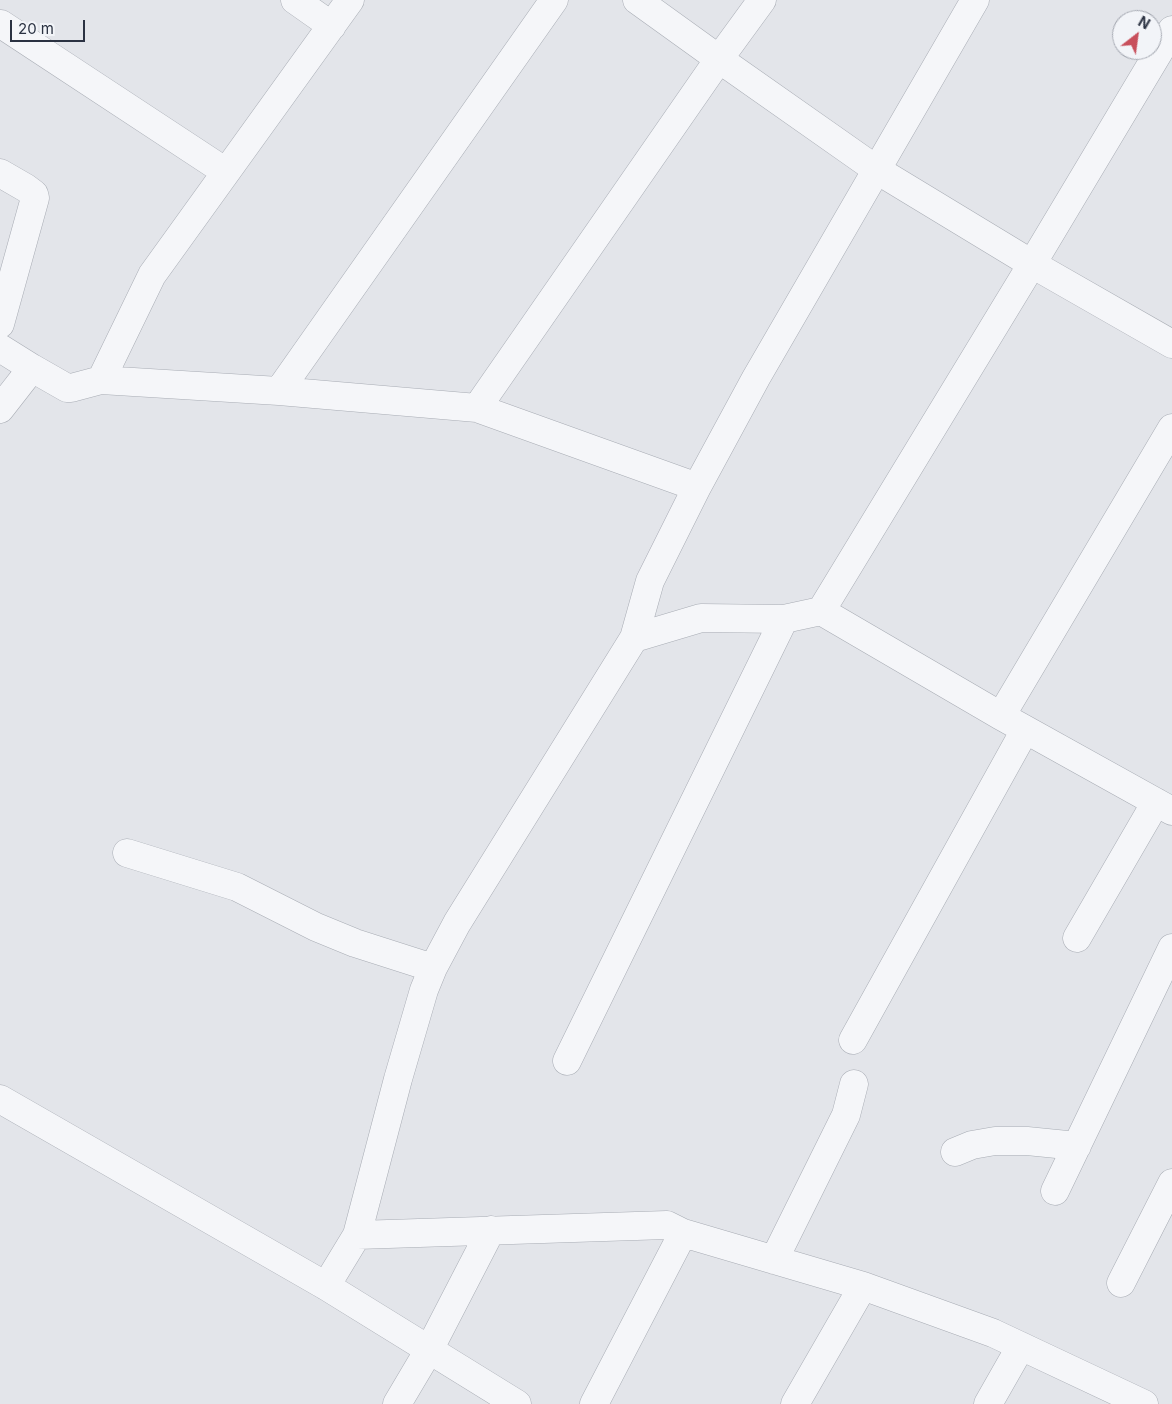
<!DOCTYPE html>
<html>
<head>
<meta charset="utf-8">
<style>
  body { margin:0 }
  #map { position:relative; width:1172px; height:1404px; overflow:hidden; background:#e3e5ea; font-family:Inter,sans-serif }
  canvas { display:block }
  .north { position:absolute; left:1112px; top:10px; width:50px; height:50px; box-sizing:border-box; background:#f2f4f8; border:1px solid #a2a6af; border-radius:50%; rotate:30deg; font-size:14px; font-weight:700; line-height:20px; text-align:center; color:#2b3242 }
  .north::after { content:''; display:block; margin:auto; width:18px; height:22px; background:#c84f5b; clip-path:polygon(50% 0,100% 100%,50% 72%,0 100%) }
  .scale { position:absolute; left:10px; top:20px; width:75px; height:22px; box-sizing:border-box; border:2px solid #2b3242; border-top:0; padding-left:6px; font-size:15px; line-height:18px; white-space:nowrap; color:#2b3242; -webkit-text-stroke:4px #f2f4f8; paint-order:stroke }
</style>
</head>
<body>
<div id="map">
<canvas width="1172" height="1404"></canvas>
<div class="north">N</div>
<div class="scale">20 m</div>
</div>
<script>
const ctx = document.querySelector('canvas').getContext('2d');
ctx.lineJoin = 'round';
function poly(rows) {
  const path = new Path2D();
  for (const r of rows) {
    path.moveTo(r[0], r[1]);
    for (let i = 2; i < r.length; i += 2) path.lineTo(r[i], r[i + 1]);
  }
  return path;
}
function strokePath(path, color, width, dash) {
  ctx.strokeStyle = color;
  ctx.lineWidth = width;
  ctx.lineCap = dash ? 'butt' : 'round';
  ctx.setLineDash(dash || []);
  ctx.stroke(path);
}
const minor = poly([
  [295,0,332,26],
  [637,0,719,59,877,170,1032,264,1172,344],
  [1,24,226,172],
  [0,173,26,188,34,194,35,198,0,324],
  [0,348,32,368],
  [101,380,152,275,350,0],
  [279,391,554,0],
  [477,408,719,59,762,0],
  [0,409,32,368,67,388,71,388,101,380,279,391,477,408,697,487],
  [821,611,1001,716,1172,811],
  [634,638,650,581,697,487,756,378,975,0],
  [1001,716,1172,428],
  [127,853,237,887,316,927,355,943,433,968],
  [1077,938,1156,802],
  [853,1040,1025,730],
  [567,1061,784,619],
  [0,1099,326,1286,517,1404],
  [955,1152,972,1145,995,1141,1027,1141,1077,1146],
  [1055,1191,1172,948],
  [357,1235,667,1225,683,1233,863,1286,993,1333,1144,1404],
  [774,1260,846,1115,854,1084],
  [1121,1283,1172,1183],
  [326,1286,357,1235,398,1079,424,990,433,968,457,923,634,638,701,618,784,619,821,611,1032,264,1172,30],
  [397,1404,429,1350,491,1230],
  [594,1404,683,1233],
  [795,1404,863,1286],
  [988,1404,1021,1346]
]);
strokePath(minor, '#a8acb4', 29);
strokePath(minor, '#f5f6f9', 28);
</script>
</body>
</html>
